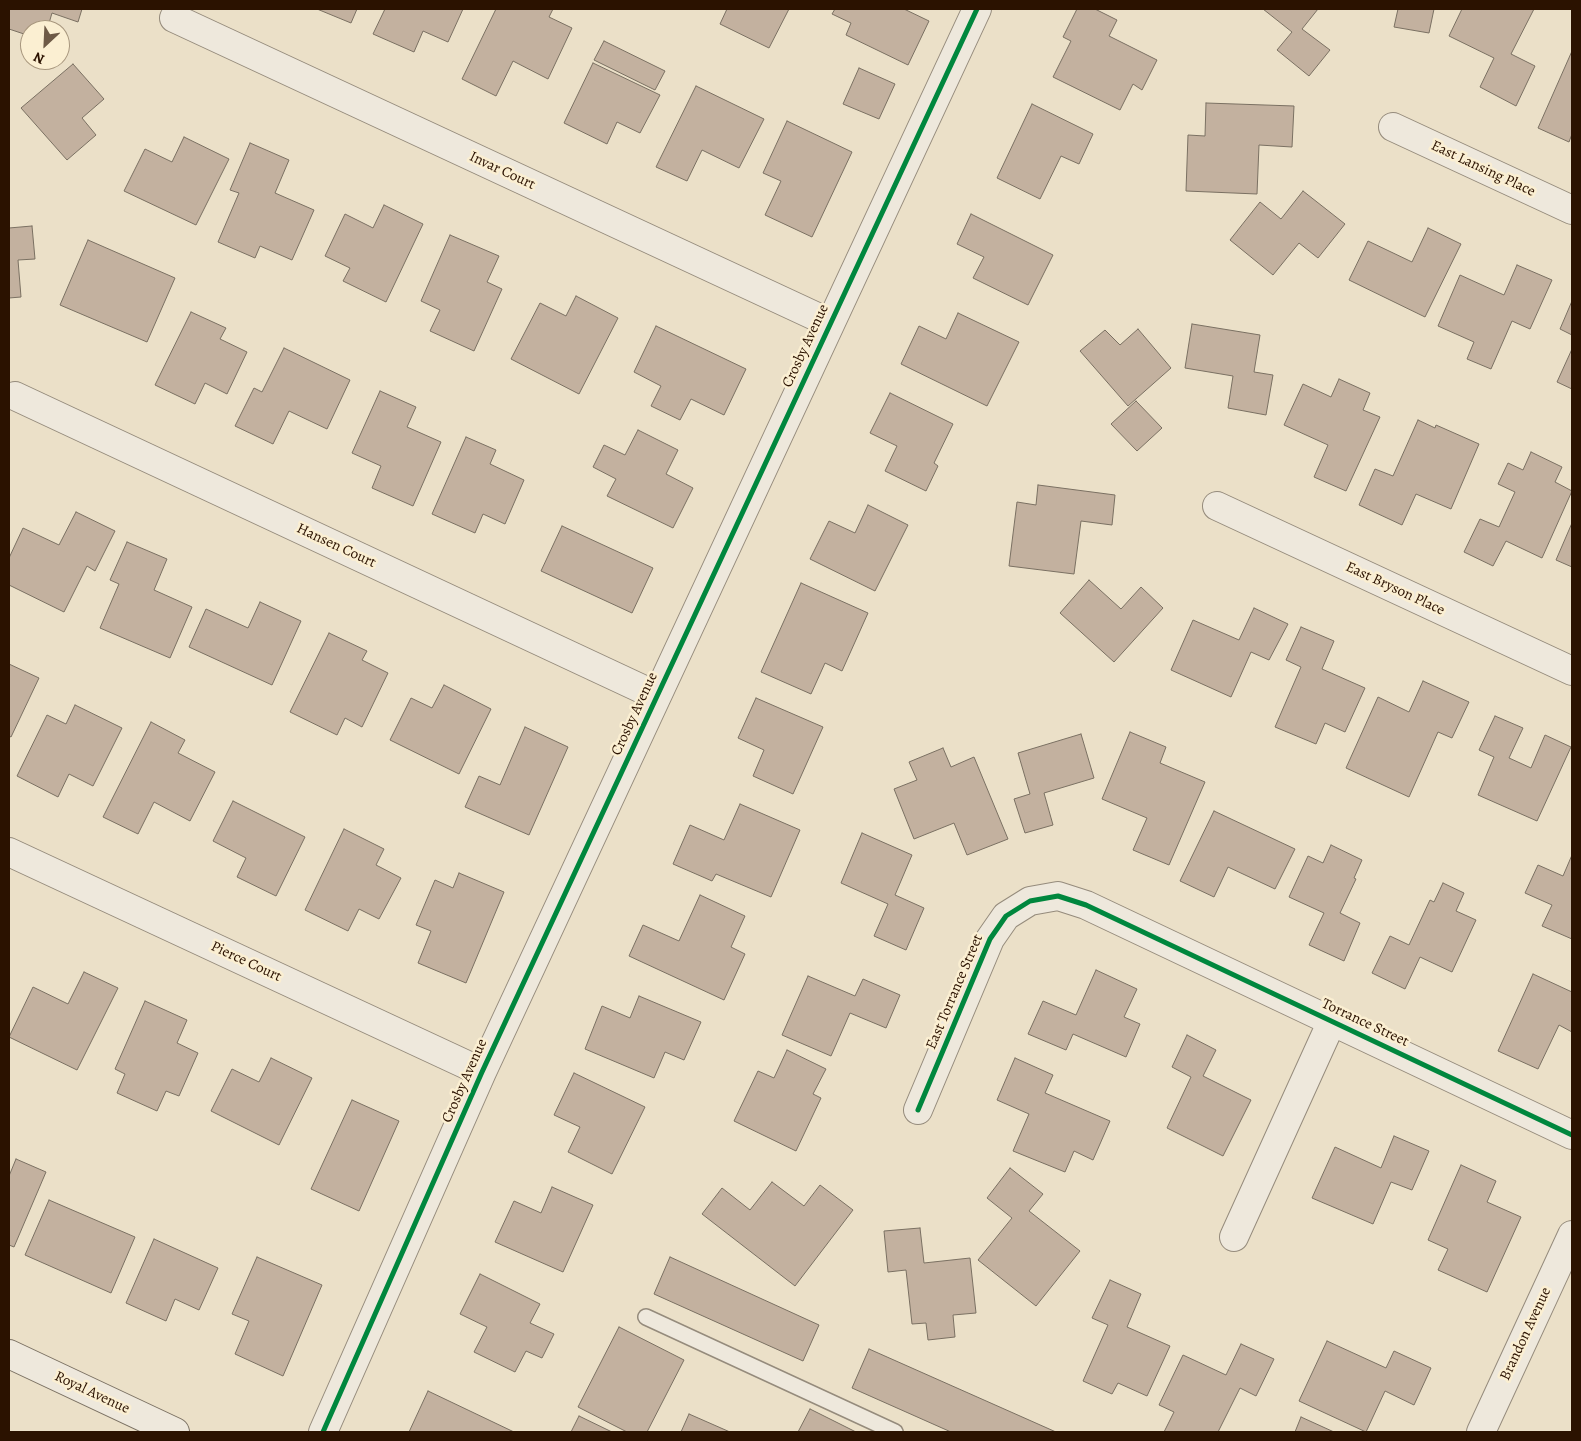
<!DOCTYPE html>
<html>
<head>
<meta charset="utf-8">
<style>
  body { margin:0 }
  #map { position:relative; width:1581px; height:1441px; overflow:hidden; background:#ebe0c8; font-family:Alegreya,serif }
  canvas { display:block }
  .frame { position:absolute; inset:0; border:10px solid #2b1200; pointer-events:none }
  .north { position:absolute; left:20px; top:20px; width:50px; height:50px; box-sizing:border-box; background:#fbefd2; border:1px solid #a8977e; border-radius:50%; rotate:205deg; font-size:14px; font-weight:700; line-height:20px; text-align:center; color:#2b1200 }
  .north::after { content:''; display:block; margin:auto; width:18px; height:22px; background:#6e5a46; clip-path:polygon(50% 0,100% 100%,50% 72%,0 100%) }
</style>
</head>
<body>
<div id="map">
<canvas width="1581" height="1441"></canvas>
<div class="frame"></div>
<div class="north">N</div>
</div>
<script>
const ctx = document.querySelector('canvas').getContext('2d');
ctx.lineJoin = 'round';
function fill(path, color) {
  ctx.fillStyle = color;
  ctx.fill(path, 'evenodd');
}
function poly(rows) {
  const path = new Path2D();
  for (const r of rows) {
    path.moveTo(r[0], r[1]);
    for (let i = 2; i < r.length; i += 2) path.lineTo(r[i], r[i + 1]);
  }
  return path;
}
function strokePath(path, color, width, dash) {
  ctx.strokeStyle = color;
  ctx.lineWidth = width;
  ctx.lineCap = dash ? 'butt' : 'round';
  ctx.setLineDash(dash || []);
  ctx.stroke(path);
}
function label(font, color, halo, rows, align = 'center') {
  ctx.font = font + ' Alegreya,serif';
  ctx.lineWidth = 5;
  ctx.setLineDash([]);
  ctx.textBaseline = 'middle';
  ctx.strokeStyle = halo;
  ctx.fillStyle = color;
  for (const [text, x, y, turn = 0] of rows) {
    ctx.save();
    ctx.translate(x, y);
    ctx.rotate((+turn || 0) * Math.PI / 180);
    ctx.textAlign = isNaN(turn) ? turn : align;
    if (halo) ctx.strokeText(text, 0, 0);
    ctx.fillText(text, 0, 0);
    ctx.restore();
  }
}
const building = poly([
  [9,9,82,9,78,22,52,13,47,30,30,30,30,36,9,29,9,9],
  [317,9,357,9,351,23,317,9],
  [385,9,463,9,448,42,423,31,414,52,373,34,385,9],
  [496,9,553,9,549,17,572,28,548,79,513,61,496,96,462,79,496,9],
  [727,9,789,9,769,48,720,24,727,9],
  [835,9,904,9,929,21,908,65,846,35,851,23,832,14,835,9],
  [1077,9,1095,9,1117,20,1109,36,1157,60,1142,90,1133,84,1120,110,1053,77,1071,41,1063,37,1077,9],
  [1263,9,1318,9,1302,29,1330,50,1309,76,1277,50,1292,32,1263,9],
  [1398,9,1434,9,1429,33,1394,27,1398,9],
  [1462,9,1534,9,1511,54,1535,66,1516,106,1480,87,1494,58,1449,36,1462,9],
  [604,41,665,71,655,90,594,60,604,41],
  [1572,51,1572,134,1569,142,1538,128,1572,51],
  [593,63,660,95,640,133,617,122,607,144,564,123,593,63],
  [73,64,104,99,82,118,96,135,67,160,21,108,73,64],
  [859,68,895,84,879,119,843,104,859,68],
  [696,86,764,119,739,168,702,150,687,181,656,167,696,86],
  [1206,103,1294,106,1292,147,1259,145,1257,194,1186,191,1188,135,1205,136,1206,103],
  [1032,104,1093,134,1079,164,1061,156,1040,199,997,178,1032,104],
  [787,121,852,152,812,237,765,215,781,181,763,173,787,121],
  [184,137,229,159,196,225,124,191,145,149,172,162,184,137],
  [250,143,289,160,275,193,314,210,292,260,260,246,255,258,218,242,239,193,230,190,250,143],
  [1303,191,1345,224,1318,258,1299,243,1273,275,1230,240,1260,202,1281,219,1303,191],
  [384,205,423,224,386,302,343,281,350,268,325,256,345,214,373,228,384,205],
  [971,214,1053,255,1028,305,973,278,984,257,957,244,971,214],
  [32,226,35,259,18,260,21,297,9,298,9,228,32,226],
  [1428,228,1461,244,1425,317,1349,280,1368,241,1412,262,1428,228],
  [450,235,499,256,487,282,502,289,474,351,430,331,440,310,421,301,450,235],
  [88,240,175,278,147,342,60,305,88,240],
  [1517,265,1552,280,1530,329,1512,321,1491,369,1467,359,1474,342,1438,326,1460,275,1504,295,1517,265],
  [576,296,618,318,579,394,511,359,540,303,566,316,576,296],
  [1572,301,1572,335,1560,329,1572,301],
  [191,312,226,328,220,339,247,352,227,394,205,383,195,404,155,385,191,312],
  [958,313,1019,342,987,406,901,364,919,326,946,339,958,313],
  [1192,324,1260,335,1254,372,1273,375,1266,415,1228,408,1233,376,1185,368,1192,324],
  [656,326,746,369,724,415,691,399,680,420,651,406,661,386,634,372,656,326],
  [1138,329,1171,368,1128,406,1080,351,1105,330,1120,345,1138,329],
  [284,348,350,380,327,429,289,411,273,444,235,426,254,388,262,392,284,348],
  [1572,349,1572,389,1557,382,1572,349],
  [1339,379,1370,393,1363,410,1380,417,1346,491,1314,477,1328,445,1284,425,1303,384,1331,397,1339,379],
  [380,391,416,407,407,427,441,442,413,506,372,488,381,466,352,453,380,391],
  [890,393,953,424,934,463,938,466,926,491,885,471,897,446,870,433,890,393],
  [1136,401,1162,428,1137,451,1111,424,1136,401],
  [1418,420,1435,428,1436,425,1479,444,1451,509,1416,494,1402,525,1359,505,1375,469,1393,476,1418,420],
  [638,430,678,450,666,474,693,488,673,528,607,496,616,479,593,467,604,445,625,455,638,430],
  [466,437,496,450,490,464,524,480,505,524,483,514,475,533,432,514,466,437],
  [1531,452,1562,467,1555,482,1572,491,1542,558,1506,541,1493,566,1464,552,1480,519,1499,527,1515,492,1498,484,1508,463,1523,470,1531,452],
  [1038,485,1115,495,1112,525,1081,521,1074,574,1009,566,1017,502,1036,505,1038,485],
  [868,505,908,525,875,591,810,559,829,521,855,533,868,505],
  [76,512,115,531,95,571,87,566,64,612,9,585,9,558,23,528,59,545,76,512],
  [1572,523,1572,567,1556,560,1572,523],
  [562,526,653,568,632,613,541,571,562,526],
  [127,542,167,559,154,590,192,607,170,658,100,628,119,584,110,580,127,542],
  [1089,580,1121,609,1141,587,1163,608,1114,662,1060,613,1089,580],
  [801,583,868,613,842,671,825,663,811,694,761,672,801,583],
  [260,602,301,621,272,685,189,647,206,609,248,628,260,602],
  [1254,608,1288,624,1269,660,1251,652,1231,697,1171,670,1193,620,1239,640,1254,608],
  [1301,627,1334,641,1322,669,1365,688,1345,732,1325,723,1316,744,1275,727,1301,667,1286,660,1301,627],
  [329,633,367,651,362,660,388,673,362,727,345,718,337,735,290,712,329,633],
  [9,664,39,678,11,737,9,736,9,664],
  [1423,681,1469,702,1452,738,1438,732,1409,797,1346,768,1378,697,1409,712,1423,681],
  [444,685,491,709,459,774,390,740,411,698,432,708,444,685],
  [756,698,823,727,793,794,753,776,764,750,738,738,756,698],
  [75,705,122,728,93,786,69,774,58,797,17,776,47,715,66,724,75,705],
  [1495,716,1523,728,1509,758,1531,768,1545,735,1571,747,1537,821,1478,795,1494,757,1479,750,1495,716],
  [151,722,185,740,178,753,215,772,190,821,154,802,138,834,103,817,151,722],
  [525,727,568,747,529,835,465,807,479,776,500,785,525,727],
  [1130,732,1166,747,1160,763,1205,782,1169,865,1133,850,1147,818,1102,799,1130,732],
  [1081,734,1094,778,1044,793,1053,825,1025,833,1014,799,1030,794,1018,753,1081,734],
  [943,748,951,767,974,757,1008,839,967,855,954,823,914,839,894,789,917,780,909,762,943,748],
  [233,801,305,837,276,896,237,877,246,858,213,841,233,801],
  [740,804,800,830,771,897,716,874,712,881,673,864,690,825,724,840,740,804],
  [1214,811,1295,849,1275,889,1228,867,1214,897,1180,881,1214,811],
  [344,829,384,849,376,865,401,878,379,919,359,909,348,931,305,910,344,829],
  [862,833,912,855,895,895,924,908,906,950,874,936,888,904,841,883,862,833],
  [1331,845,1362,860,1354,878,1356,879,1340,913,1360,923,1344,961,1309,945,1324,913,1289,897,1308,856,1323,863,1331,845],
  [1572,855,1572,939,1542,926,1552,905,1525,893,1538,865,1563,876,1572,855],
  [459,873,504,892,466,983,418,963,431,931,416,925,435,880,453,888,459,873],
  [1443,883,1464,893,1456,911,1476,920,1452,972,1420,957,1405,989,1372,973,1390,936,1409,945,1430,900,1434,902,1443,883],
  [700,895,745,916,731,947,745,954,724,1000,629,956,643,925,679,941,700,895],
  [1096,970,1137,989,1124,1017,1140,1024,1126,1057,1073,1034,1066,1050,1028,1034,1043,1001,1076,1015,1096,970],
  [84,972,118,988,77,1070,9,1037,33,987,68,1004,84,972],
  [1533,974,1572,992,1572,1032,1559,1025,1538,1069,1498,1051,1533,974],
  [808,976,855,996,863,979,900,995,886,1028,850,1013,831,1056,782,1035,808,976],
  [639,996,701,1022,684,1060,665,1052,654,1078,585,1049,602,1006,630,1018,639,996],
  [145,1001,187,1020,177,1043,198,1053,179,1096,166,1091,157,1111,117,1093,125,1074,115,1069,145,1001],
  [1187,1035,1216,1050,1203,1076,1251,1100,1223,1156,1167,1128,1191,1077,1172,1067,1187,1035],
  [787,1050,826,1069,813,1094,821,1098,796,1151,734,1121,758,1071,774,1078,787,1050],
  [271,1058,312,1078,279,1145,211,1111,232,1069,259,1082,271,1058],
  [1015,1058,1053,1075,1045,1093,1110,1121,1093,1160,1074,1151,1065,1172,1013,1151,1029,1114,997,1100,1015,1058],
  [574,1073,645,1107,612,1174,568,1152,580,1127,554,1115,574,1073],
  [352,1100,399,1121,359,1211,311,1189,352,1100],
  [1394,1136,1429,1151,1412,1190,1391,1182,1373,1224,1312,1198,1335,1147,1381,1168,1394,1136],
  [16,1159,46,1172,14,1247,9,1245,9,1176,16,1159],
  [1461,1165,1496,1181,1487,1202,1521,1217,1487,1292,1438,1270,1448,1249,1428,1240,1461,1165],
  [1010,1168,1043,1194,1029,1211,1080,1251,1036,1306,978,1260,1012,1218,987,1198,1010,1168],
  [772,1182,804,1206,820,1185,853,1210,795,1286,702,1214,722,1188,750,1210,772,1182],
  [552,1187,593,1205,563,1272,495,1242,514,1201,541,1213,552,1187],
  [49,1200,135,1237,111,1293,25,1255,49,1200],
  [920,1228,924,1263,970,1258,976,1313,953,1315,955,1337,928,1340,926,1323,912,1324,906,1270,888,1272,884,1231,920,1228],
  [154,1239,218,1268,199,1310,175,1299,166,1321,126,1303,154,1239],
  [257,1257,322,1285,283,1376,235,1354,249,1321,232,1314,257,1257],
  [670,1257,819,1325,803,1361,654,1294,670,1257],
  [480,1274,540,1304,530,1323,554,1334,542,1358,526,1351,515,1372,474,1352,487,1327,460,1314,480,1274],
  [1110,1280,1141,1294,1127,1327,1170,1346,1147,1396,1118,1383,1112,1394,1083,1381,1108,1325,1092,1318,1110,1280],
  [619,1327,684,1360,647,1432,627,1432,578,1407,619,1327],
  [1327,1341,1386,1368,1394,1351,1431,1368,1414,1405,1385,1391,1366,1432,1299,1401,1327,1341],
  [1241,1344,1274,1359,1256,1396,1240,1388,1218,1432,1164,1432,1174,1412,1159,1405,1183,1355,1226,1375,1241,1344],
  [869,1349,1056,1432,951,1432,852,1388,869,1349],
  [428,1391,514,1432,409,1432,428,1391],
  [810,1409,856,1432,798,1432,810,1409],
  [689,1414,730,1432,681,1432,689,1414],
  [579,1416,612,1432,571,1432,579,1416],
  [1301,1417,1334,1432,1295,1432,1301,1417]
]);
fill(building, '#c3b19f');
strokePath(building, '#7a7062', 1);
const service = poly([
  [646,1317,895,1432]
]);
const minor = poly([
  [174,18,830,323],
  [1393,127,1572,210],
  [15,396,657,696],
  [1217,506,1572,671],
  [9,852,482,1072],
  [918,1110,990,939,1006,916,1030,901,1058,896,1086,905,1572,1135],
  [1234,1237,1332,1021],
  [323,1432,482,1072,977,9],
  [1481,1432,1572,1235]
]);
const secondary = poly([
  [9,1354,175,1432]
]);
strokePath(service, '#958b7c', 18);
strokePath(minor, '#958b7c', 30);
strokePath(secondary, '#7a7062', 30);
strokePath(service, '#eee8dc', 15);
strokePath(minor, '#eee8dc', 28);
strokePath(secondary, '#eee8dc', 28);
strokePath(poly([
  [918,1110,990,939,1006,916,1030,901,1058,896,1086,905,1572,1135],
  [323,1432,482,1072,977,9]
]), '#00873e', 5);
label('15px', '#2b1200', '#fbefd2', [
  ["East Lansing Place",1483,169,25],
  ["Invar Court",502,171,25],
  ["Crosby Avenue",806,346,-65],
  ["Hansen Court",336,546,25],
  ["East Bryson Place",1395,589,25],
  ["Crosby Avenue",635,714,-65],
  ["Pierce Court",246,962,25],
  ["East Torrance Street",955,992,-67],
  ["Torrance Street",1365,1023,25],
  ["Crosby Avenue",465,1081,-66],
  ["Brandon Avenue",1526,1334,-65],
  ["Royal Avenue",92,1393,25]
]);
</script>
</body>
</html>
